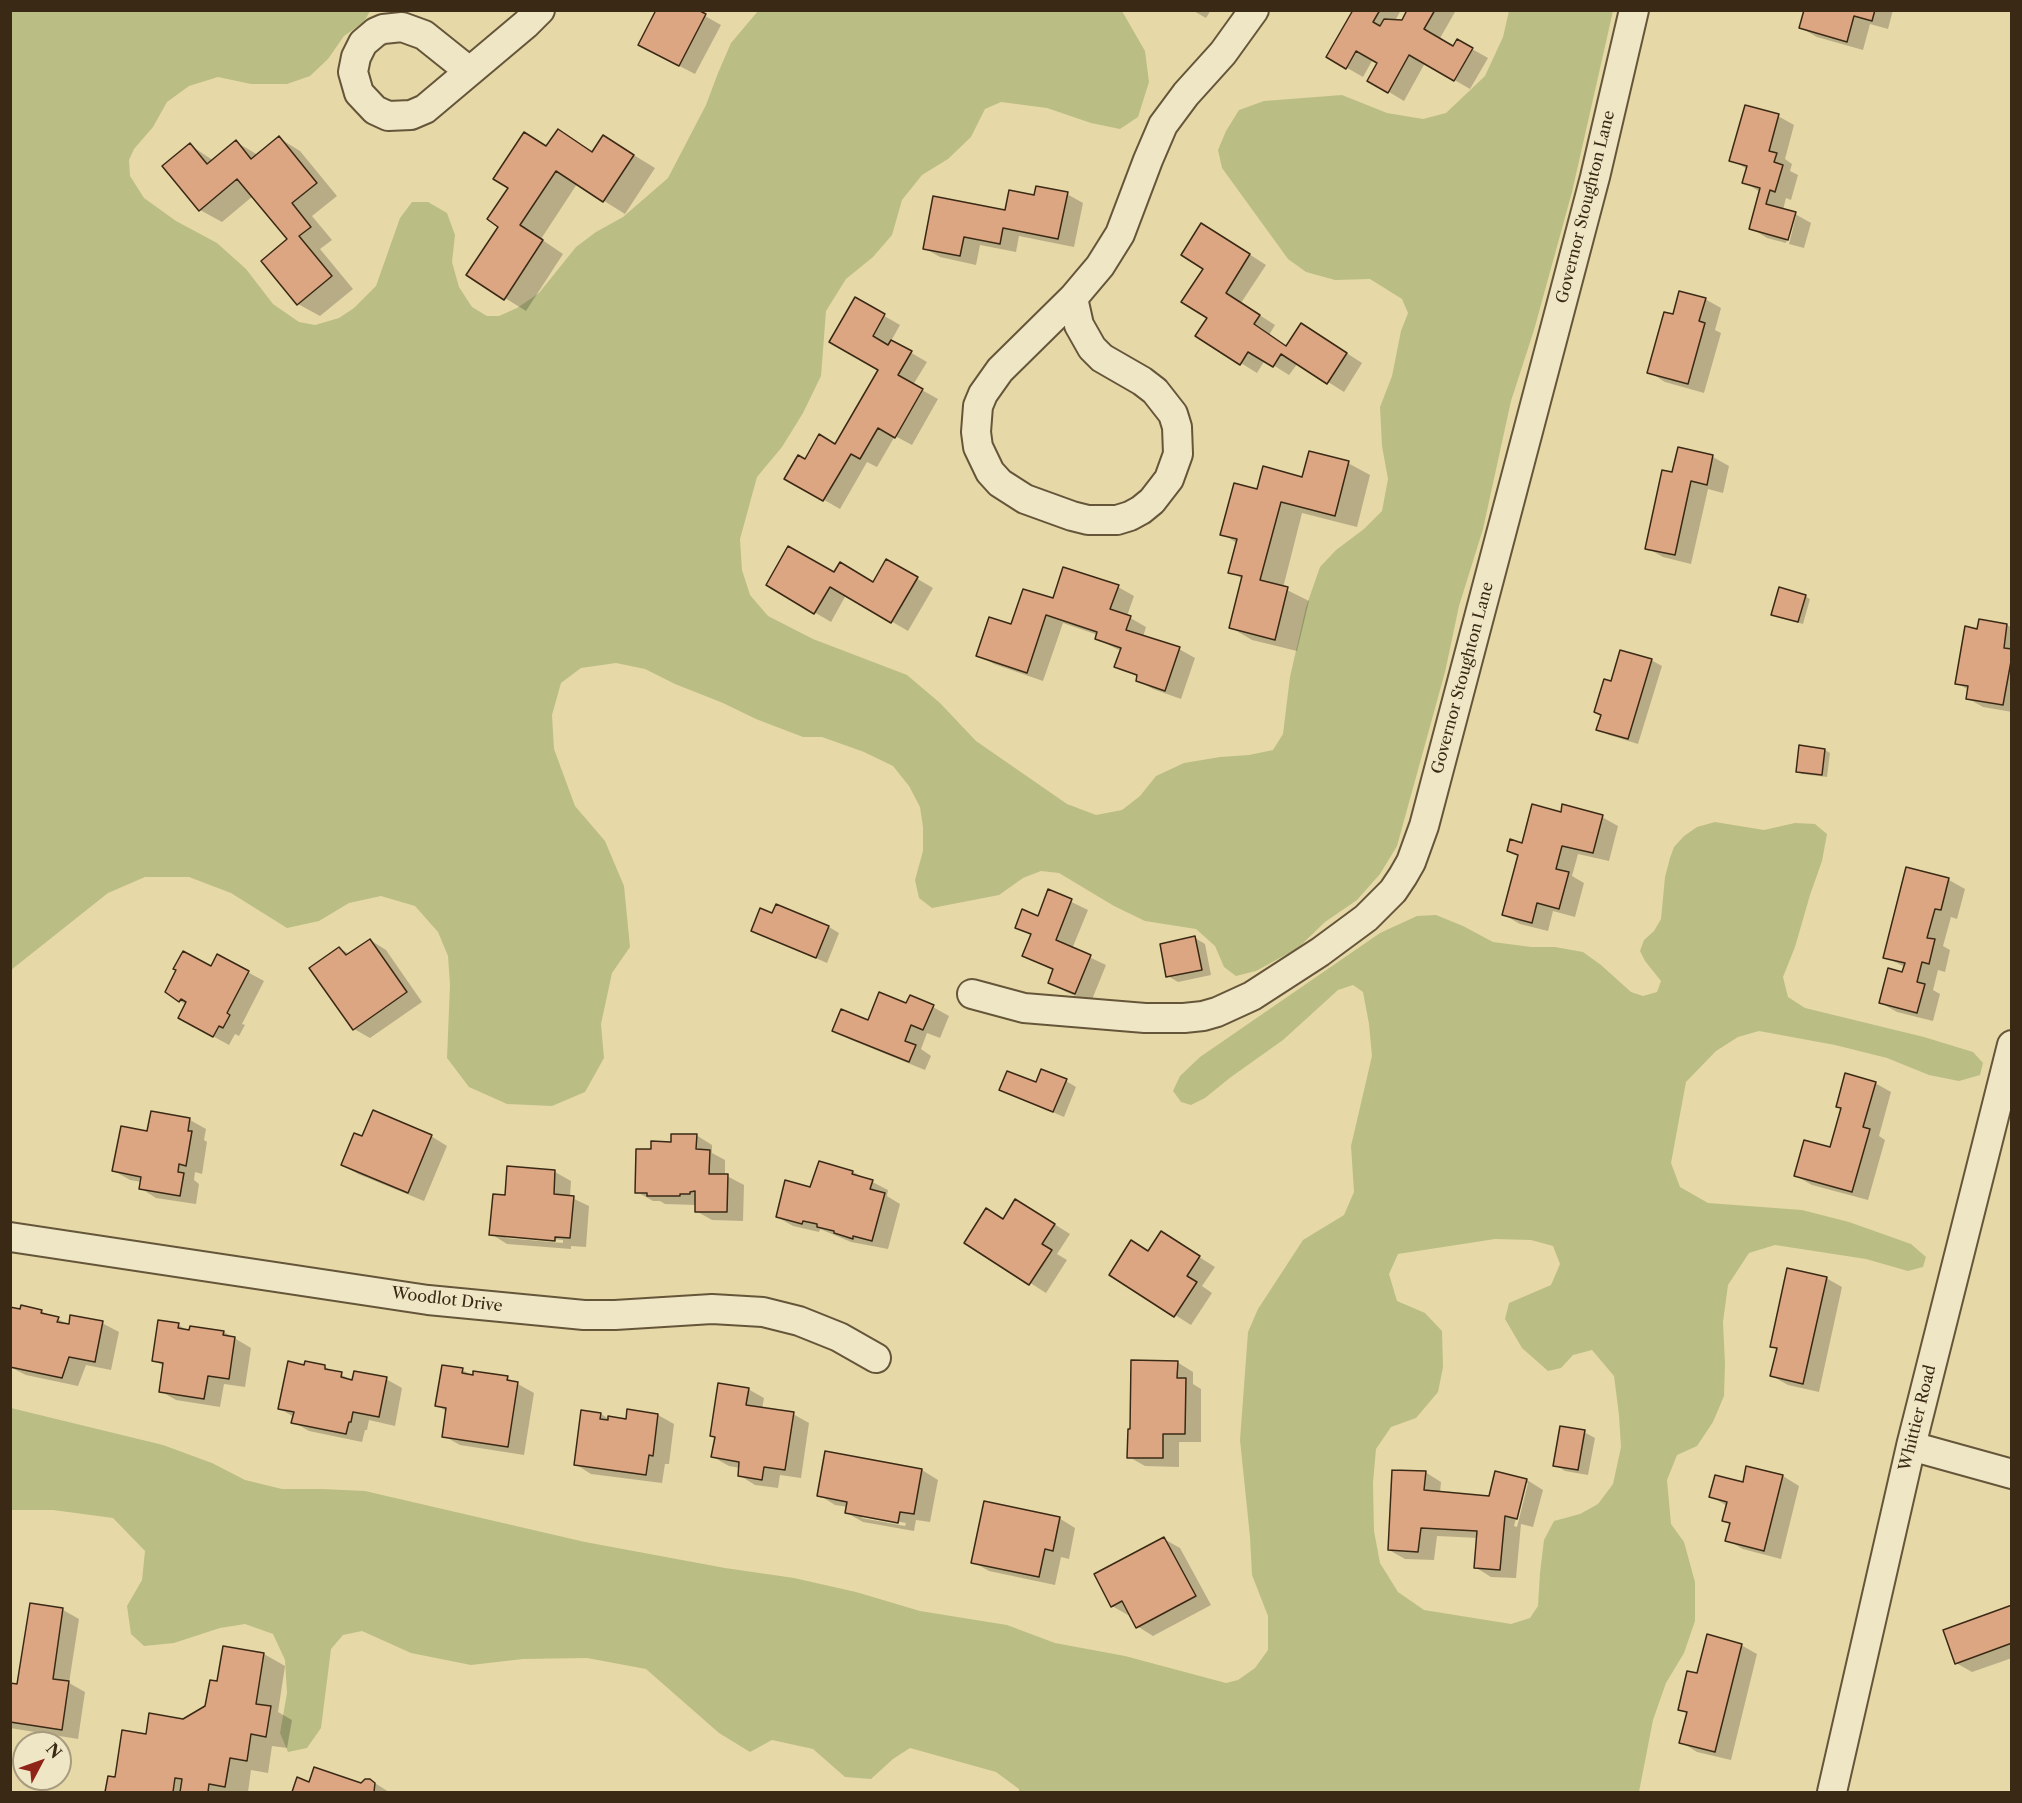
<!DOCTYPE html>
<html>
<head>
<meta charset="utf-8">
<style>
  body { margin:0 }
  #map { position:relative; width:2022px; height:1803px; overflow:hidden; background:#e7d8a8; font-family:"Libre Caslon Text",serif }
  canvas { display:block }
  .frame { position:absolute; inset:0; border:12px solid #3a2a15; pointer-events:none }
  .north { position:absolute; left:12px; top:1731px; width:60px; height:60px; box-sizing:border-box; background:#efe6c6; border:2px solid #a79b7f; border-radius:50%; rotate:49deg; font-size:16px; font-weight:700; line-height:24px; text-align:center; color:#3a2a15 }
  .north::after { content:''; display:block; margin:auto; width:21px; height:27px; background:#8f2418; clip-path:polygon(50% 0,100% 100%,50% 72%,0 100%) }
</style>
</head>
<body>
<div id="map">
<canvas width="2022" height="1803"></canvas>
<div class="frame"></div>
<div class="north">N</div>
</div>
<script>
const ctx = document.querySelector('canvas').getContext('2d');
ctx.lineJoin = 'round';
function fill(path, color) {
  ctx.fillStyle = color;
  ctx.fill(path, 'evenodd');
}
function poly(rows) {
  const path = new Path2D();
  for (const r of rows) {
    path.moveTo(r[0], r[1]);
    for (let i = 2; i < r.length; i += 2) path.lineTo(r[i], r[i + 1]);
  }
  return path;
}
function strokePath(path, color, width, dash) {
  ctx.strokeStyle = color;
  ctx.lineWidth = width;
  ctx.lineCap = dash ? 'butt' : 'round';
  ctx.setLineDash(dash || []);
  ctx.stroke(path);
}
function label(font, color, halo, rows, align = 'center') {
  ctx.font = font + ' "Libre Caslon Text",serif';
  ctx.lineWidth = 6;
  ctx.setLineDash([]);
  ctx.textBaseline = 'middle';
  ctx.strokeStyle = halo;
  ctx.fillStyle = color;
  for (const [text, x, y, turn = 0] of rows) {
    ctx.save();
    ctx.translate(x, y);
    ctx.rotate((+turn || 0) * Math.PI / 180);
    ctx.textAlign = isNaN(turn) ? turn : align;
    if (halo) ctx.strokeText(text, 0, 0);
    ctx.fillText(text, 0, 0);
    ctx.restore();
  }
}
fill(poly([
  [11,10,370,11,364,22,344,36,328,59,310,76,287,84,251,84,218,77,189,86,167,102,153,127,134,149,129,160,130,176,144,198,176,221,217,243,246,269,273,304,299,322,315,325,339,318,354,308,376,286,400,218,412,202,428,202,447,213,455,235,452,262,459,287,472,307,487,316,499,316,517,308,539,293,576,247,596,232,623,217,668,178,706,105,718,73,731,43,758,11,1122,11,1145,51,1149,82,1138,117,1120,129,1091,123,1047,108,1001,102,985,109,971,137,948,159,922,175,902,200,892,235,873,257,846,279,826,311,821,376,803,413,782,447,757,477,740,539,742,570,750,595,768,616,813,639,907,675,940,703,976,741,1067,804,1096,815,1122,810,1140,796,1156,776,1184,763,1220,757,1249,755,1273,750,1283,734,1290,677,1306,607,1320,567,1336,550,1364,529,1382,511,1388,479,1382,446,1380,407,1392,376,1401,331,1408,313,1402,299,1370,279,1335,280,1306,272,1288,259,1222,168,1218,150,1226,131,1239,110,1264,101,1342,95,1387,113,1423,119,1446,113,1485,76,1503,37,1509,11,1613,11,1572,192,1534,330,1511,401,1483,529,1459,606,1445,672,1397,846,1380,874,1357,900,1325,922,1298,948,1256,971,1236,976,1224,967,1215,946,1196,929,1145,921,1114,906,1059,873,1041,871,1023,878,999,895,932,908,919,898,915,880,923,851,923,827,920,807,909,786,893,766,864,752,822,737,803,737,756,719,723,703,675,684,645,669,616,663,581,668,561,683,552,715,554,749,575,806,605,841,624,886,630,947,612,973,601,1024,604,1058,585,1092,552,1106,507,1104,469,1087,447,1058,450,985,448,956,438,932,415,906,381,896,349,903,319,921,287,928,231,893,189,877,145,877,108,893,11,970],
  [1715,822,1764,830,1795,823,1815,824,1827,834,1822,861,1810,895,1795,947,1783,977,1788,997,1805,1008,1924,1037,1973,1052,1983,1063,1980,1075,1959,1081,1929,1075,1887,1058,1835,1045,1759,1031,1738,1037,1716,1051,1686,1082,1671,1163,1680,1187,1708,1203,1802,1210,1849,1222,1911,1244,1926,1257,1923,1267,1908,1271,1866,1259,1775,1245,1749,1253,1728,1285,1723,1322,1725,1364,1724,1396,1713,1422,1697,1446,1677,1455,1667,1480,1671,1524,1684,1542,1695,1582,1695,1621,1684,1653,1666,1683,1653,1720,1639,1792,1019,1792,1019,1789,996,1772,910,1748,893,1759,871,1779,845,1777,813,1749,772,1740,750,1752,719,1733,646,1669,587,1658,523,1659,471,1665,411,1653,362,1631,343,1635,331,1649,321,1728,307,1748,288,1752,280,1733,287,1693,285,1660,273,1634,245,1624,220,1628,174,1643,144,1646,131,1634,127,1606,142,1580,145,1551,113,1518,53,1510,11,1510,11,1408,163,1445,212,1463,245,1480,282,1489,322,1489,365,1491,585,1542,725,1568,794,1578,856,1592,920,1611,1007,1625,1055,1643,1125,1656,1226,1683,1238,1680,1255,1668,1268,1650,1268,1616,1252,1575,1250,1537,1240,1440,1248,1332,1258,1309,1303,1240,1344,1215,1354,1192,1351,1146,1372,1056,1369,1024,1363,992,1353,985,1338,990,1283,1040,1231,1077,1205,1098,1191,1105,1181,1102,1173,1091,1180,1076,1200,1057,1380,933,1417,916,1436,915,1463,926,1493,942,1531,947,1555,947,1583,952,1601,965,1631,992,1643,996,1657,992,1661,981,1645,961,1640,951,1644,940,1654,931,1661,919,1665,877,1670,858,1674,847,1684,836,1697,827],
  [1495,1239,1531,1240,1553,1246,1560,1264,1551,1285,1509,1303,1505,1319,1522,1348,1548,1371,1561,1368,1573,1355,1592,1350,1614,1376,1619,1415,1621,1447,1613,1484,1598,1504,1580,1514,1554,1521,1544,1540,1540,1573,1538,1606,1530,1618,1511,1624,1424,1610,1398,1592,1380,1563,1374,1531,1373,1483,1376,1449,1391,1427,1416,1418,1438,1392,1443,1367,1442,1331,1425,1313,1397,1301,1389,1274,1398,1254]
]), '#babe84');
fill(poly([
  [1192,10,1211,10,1206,18],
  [1354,10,1401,10,1395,21,1403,21,1409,10,1453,10,1455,12,1439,40,1454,48,1458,41,1488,58,1470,89,1425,63,1404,101,1369,80,1379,63,1373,59,1363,77,1328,57],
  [1805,10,1893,10,1888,29,1870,24,1863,50,1817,37,1801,28],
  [705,16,721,25,695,74,656,54],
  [1778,116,1794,125,1785,159,1792,164,1790,171,1798,175,1791,200,1786,198,1783,210,1795,214,1811,223,1804,248,1789,244,1796,216,1793,216,1786,243,1767,238,1751,228,1760,192,1744,182,1747,169,1731,160],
  [558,131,594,152,604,137,655,168,625,214,577,184,541,239,563,254,526,311,505,298,501,226],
  [279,138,300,151,337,196,312,216,332,240,320,249,353,289,320,316,298,304,289,240,253,196,222,222,200,210,190,145,214,161,236,142,258,155],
  [1067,194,1083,203,1074,247,1019,236,1016,252,980,245,976,265,940,257,924,248,1035,197],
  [1218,234,1266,265,1241,303,1275,325,1269,335,1287,347,1317,334,1362,363,1344,392,1298,363,1289,375,1265,360,1257,373,1197,336,1209,318,1205,269],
  [855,299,900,325,891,341,927,362,913,385,938,399,912,445,895,436,877,467,867,462,840,509,786,478,805,461,836,446,880,370],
  [1705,299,1721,308,1715,330,1721,333,1704,393,1665,382,1649,372],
  [1679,449,1713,457,1729,466,1723,493,1708,489,1691,564,1663,557,1647,548,1673,474],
  [1348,463,1370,475,1357,527,1302,513,1283,588,1309,601,1297,651,1252,640,1230,627,1243,579,1230,572,1237,543,1222,534,1258,491,1303,479],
  [887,561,933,588,908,631,846,595,831,622,768,585,840,578,874,584],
  [1118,587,1134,596,1127,616,1146,627,1143,637,1179,649,1195,658,1181,699,1153,689,1137,680,1138,677,1116,666,1121,651,1097,639,1098,635,1063,623,1043,681,994,664,978,655,1012,626,1054,600],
  [1805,596,1810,599,1803,624,1778,617],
  [1980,620,2007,625,2012,628,2012,712,1983,707,1967,698,1969,690,1956,683,1978,630],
  [1651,660,1662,666,1638,744,1609,735,1598,729,1612,683],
  [1825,750,1830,753,1827,777,1802,774,1798,771],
  [1602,817,1618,826,1609,861,1578,854,1572,876,1584,883,1575,917,1553,911,1548,931,1520,924,1504,915,1519,857,1508,851],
  [1949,880,1965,889,1957,919,1951,917,1943,946,1950,950,1945,972,1938,970,1933,990,1940,994,1933,1021,1897,1012,1881,1003,1903,974,1905,967,1885,957],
  [1049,891,1088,910,1072,949,1106,965,1091,1002,1066,992,1050,983,1054,971,1024,956,1032,936,1017,927,1038,918],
  [773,915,829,927,839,933,827,963,753,931],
  [1195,938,1205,944,1211,975,1178,982,1168,976],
  [370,940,386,950,422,1002,370,1038,354,1029,340,949,350,954],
  [218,956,264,981,242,1024,245,1025,239,1036,235,1034,229,1045,196,1027,187,1005,180,1001,178,970,211,968],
  [907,1005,933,1007,949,1016,940,1038,927,1033,921,1049,931,1056,925,1070,849,1039,833,1030,868,1022],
  [1066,1081,1076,1087,1064,1117,1001,1090],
  [1875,1083,1891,1092,1879,1136,1885,1140,1868,1200,1812,1185,1796,1176,1832,1149],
  [374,1112,431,1136,447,1146,424,1201,358,1174,342,1164,363,1138],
  [190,1120,206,1129,204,1140,207,1142,202,1174,195,1172,194,1180,199,1184,196,1204,156,1198,140,1188,142,1182,130,1180,114,1171,148,1132],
  [696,1135,712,1145,712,1153,725,1160,725,1175,744,1185,743,1221,712,1220,696,1211,696,1205,665,1204,660,1201,653,1201,637,1192,652,1150],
  [508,1167,555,1172,571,1181,570,1197,589,1206,586,1247,571,1246,571,1249,507,1244,491,1234,506,1196],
  [506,1235,563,1240,563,1243,506,1238],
  [853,1172,888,1190,887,1196,900,1204,888,1249,851,1242,820,1229,819,1232,793,1226,777,1217,811,1188],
  [1032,1210,1070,1234,1057,1254,1067,1260,1046,1293,966,1242,1004,1220],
  [1177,1243,1215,1267,1202,1286,1212,1293,1191,1325,1111,1275,1149,1252],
  [1826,1278,1842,1287,1819,1392,1788,1385,1772,1376,1778,1350,1772,1346],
  [21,1311,41,1311,70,1325,102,1323,119,1332,111,1370,86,1365,78,1386,26,1375,10,1367],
  [178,1325,191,1332,224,1332,251,1348,245,1387,224,1384,220,1407,176,1400,160,1391,164,1366,153,1360],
  [1177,1362,1193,1372,1193,1384,1201,1389,1201,1442,1179,1442,1179,1467,1145,1466,1129,1457],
  [305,1367,325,1367,354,1381,386,1379,402,1388,395,1426,369,1420,367,1430,365,1430,362,1442,309,1431,293,1422,294,1417,280,1409],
  [462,1370,474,1376,507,1378,534,1393,524,1455,460,1445,444,1436,447,1412,437,1405],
  [748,1389,764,1398,762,1409,793,1414,809,1423,801,1478,780,1475,778,1488,755,1485,739,1475,740,1468,729,1466,713,1457,716,1438,711,1435],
  [601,1414,609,1419,627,1421,658,1415,674,1424,669,1464,665,1464,662,1483,591,1474,575,1464],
  [1584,1432,1595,1438,1588,1475,1565,1471,1555,1465],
  [1747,1468,1783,1476,1799,1486,1781,1559,1743,1549,1727,1540,1731,1525,1724,1521,1727,1506,1711,1496,1744,1484],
  [922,1470,938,1480,930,1522,916,1520,914,1531,863,1522,847,1513,848,1507,835,1505,819,1495],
  [862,1515,906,1523,905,1526,862,1518],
  [1425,1472,1441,1482,1440,1493,1490,1498,1527,1480,1543,1490,1533,1527,1521,1524,1516,1578,1491,1577,1475,1567,1478,1538,1437,1536,1434,1560,1405,1559,1389,1550],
  [1525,1483,1528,1483,1517,1527,1514,1526],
  [1059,1518,1075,1528,1069,1559,1061,1557,1055,1585,989,1571,973,1562],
  [1164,1539,1180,1548,1211,1605,1153,1636,1137,1626,1130,1614,1128,1615,1112,1606],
  [31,1605,63,1610,79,1619,69,1683,85,1692,78,1739,10,1728,10,1684,19,1686],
  [2012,1606,2012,1658,1972,1672,1956,1663],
  [1741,1645,1757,1654,1731,1760,1697,1752,1681,1742,1688,1714,1679,1709,1698,1675],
  [264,1654,285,1666,278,1712,292,1720,287,1748,272,1746,268,1773,251,1770,248,1792,107,1792,109,1778,116,1779,147,1736,207,1707,218,1683],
  [298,1779,310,1784,361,1784,370,1780,389,1792,293,1792]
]), '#0003');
const building = poly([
  [656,10,698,10,706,14,679,66,638,45,656,10],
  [1353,10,1380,10,1373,22,1380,26,1384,19,1402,20,1407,10,1435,10,1424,29,1453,46,1457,39,1473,48,1454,81,1409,55,1388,93,1367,81,1377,63,1356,51,1346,69,1326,57,1353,10],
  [1804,10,1875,10,1872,21,1854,16,1847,42,1799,28,1804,10],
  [1745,105,1779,114,1769,151,1777,153,1774,162,1783,165,1775,192,1770,190,1766,204,1796,212,1788,240,1749,229,1760,188,1742,183,1747,166,1729,161,1745,105],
  [558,129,592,152,603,135,634,155,603,202,556,171,520,225,543,240,504,300,466,275,498,227,487,219,508,188,493,179,524,132,546,146,558,129],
  [279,136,317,183,292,203,311,227,299,236,332,276,297,305,261,261,287,239,237,179,199,211,162,166,190,143,207,164,236,140,251,159,279,136],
  [1036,186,1068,192,1058,239,1003,228,1000,244,964,237,960,256,923,249,933,196,1005,210,1009,190,1034,195,1036,186],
  [1201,223,1250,254,1226,293,1260,315,1254,324,1286,346,1301,323,1347,353,1327,384,1281,354,1273,367,1248,352,1240,365,1195,336,1207,318,1181,302,1203,269,1181,255,1201,223],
  [1679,291,1706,298,1699,321,1705,323,1688,384,1647,373,1664,312,1673,314,1679,291],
  [855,297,885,314,873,336,888,345,891,340,912,351,898,375,923,389,895,438,878,428,860,459,851,454,823,501,784,479,798,455,805,459,819,434,835,444,878,370,829,342,855,297],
  [1678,447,1713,455,1707,485,1691,481,1675,555,1645,549,1662,470,1672,472,1678,447],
  [1309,451,1349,461,1335,516,1281,502,1260,580,1288,587,1275,640,1229,628,1242,576,1228,573,1237,539,1220,535,1234,483,1257,489,1263,466,1302,477,1309,451],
  [788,546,834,572,840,562,873,582,886,559,918,577,891,623,830,587,814,614,766,585,788,546],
  [1063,567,1119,585,1110,609,1131,616,1126,630,1180,647,1165,691,1136,681,1137,675,1114,667,1121,648,1095,639,1097,632,1046,615,1027,673,976,656,989,617,1011,624,1023,589,1053,598,1063,567],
  [1779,587,1806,595,1798,622,1771,615,1779,587],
  [1979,619,2007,624,2004,648,2012,649,2012,656,2003,705,1966,699,1968,686,1955,684,1965,626,1977,629,1979,619],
  [1620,650,1652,659,1628,739,1596,730,1601,715,1594,712,1604,679,1611,681,1620,650],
  [1799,745,1825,749,1822,775,1796,772,1799,745],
  [1532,804,1561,812,1562,804,1603,815,1593,853,1562,846,1556,869,1569,872,1559,909,1537,903,1532,923,1502,915,1518,855,1507,851,1510,839,1522,843,1532,804],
  [1906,867,1949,878,1941,910,1935,909,1927,938,1935,939,1929,964,1922,962,1917,982,1925,984,1917,1013,1879,1003,1888,968,1902,972,1905,963,1883,958,1906,867],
  [1048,889,1072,899,1056,940,1091,955,1075,994,1048,983,1053,969,1022,956,1031,934,1015,928,1022,909,1038,916,1048,889],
  [776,904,829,926,816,958,751,931,760,908,772,913,776,904],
  [1195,936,1202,970,1166,977,1160,944,1195,936],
  [370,939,407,992,353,1030,309,968,339,947,346,955,370,939],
  [183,951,211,966,217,954,249,971,227,1013,230,1015,223,1028,219,1026,213,1037,178,1018,186,1002,181,999,179,1002,165,992,176,970,173,969,183,951],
  [879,992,906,1003,910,995,934,1005,923,1030,911,1025,905,1041,916,1045,909,1062,832,1031,841,1009,868,1020,879,992],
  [1041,1069,1067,1079,1053,1112,999,1090,1007,1071,1036,1082,1041,1069],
  [1845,1073,1876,1082,1863,1127,1870,1129,1852,1192,1794,1176,1804,1140,1830,1147,1841,1108,1836,1107,1845,1073],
  [373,1110,432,1135,408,1193,341,1165,354,1133,362,1136,373,1110],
  [151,1111,190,1118,188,1131,192,1131,186,1166,179,1164,178,1172,184,1173,180,1196,139,1189,141,1177,112,1171,121,1126,147,1131,151,1111],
  [671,1134,697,1134,696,1149,710,1150,709,1174,728,1174,727,1212,695,1212,695,1191,690,1192,690,1194,680,1194,680,1196,647,1196,647,1193,635,1193,636,1149,651,1149,651,1141,671,1142,671,1134],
  [819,1161,853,1171,852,1174,873,1180,870,1189,885,1193,872,1241,853,1236,853,1239,834,1233,834,1231,817,1227,817,1224,803,1221,802,1224,776,1217,785,1180,810,1187,819,1161],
  [507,1166,555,1170,554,1194,574,1196,570,1238,555,1237,555,1241,489,1235,493,1194,505,1195,507,1166],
  [1015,1199,1055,1224,1042,1244,1052,1250,1029,1285,964,1243,986,1208,1003,1219,1015,1199],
  [1161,1231,1200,1256,1187,1276,1197,1282,1174,1317,1109,1275,1131,1240,1148,1251,1161,1231],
  [1787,1268,1827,1277,1803,1384,1770,1376,1777,1348,1770,1347,1787,1268],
  [21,1305,42,1310,41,1313,59,1317,57,1322,69,1324,70,1315,103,1321,95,1362,69,1357,62,1378,10,1367,10,1307,20,1309,21,1305],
  [158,1320,179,1323,178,1328,189,1330,190,1326,224,1331,223,1335,235,1337,229,1379,208,1376,204,1399,159,1392,163,1363,152,1361,158,1320],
  [1131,1360,1178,1361,1177,1378,1186,1378,1185,1434,1163,1434,1163,1458,1127,1458,1128,1429,1130,1429,1131,1360],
  [288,1361,304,1365,305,1361,325,1365,325,1369,342,1372,341,1377,352,1380,354,1371,387,1377,379,1417,353,1412,351,1422,349,1422,346,1434,291,1423,294,1412,278,1409,288,1361],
  [442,1365,463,1368,462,1373,473,1375,473,1371,508,1376,507,1380,518,1382,508,1447,442,1437,446,1408,435,1406,442,1365],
  [718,1383,749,1388,746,1405,794,1412,785,1470,764,1467,762,1480,738,1476,739,1462,711,1457,715,1437,710,1436,718,1383],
  [627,1409,658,1414,653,1456,649,1455,646,1475,574,1465,581,1410,601,1413,600,1419,608,1420,608,1416,626,1419,627,1409],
  [1560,1426,1585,1430,1578,1470,1553,1466,1560,1426],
  [825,1451,922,1469,914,1514,900,1512,898,1523,845,1513,847,1502,817,1496,825,1451],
  [1746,1466,1783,1475,1764,1551,1725,1541,1730,1523,1722,1521,1727,1502,1709,1497,1715,1475,1743,1482,1746,1466],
  [1392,1470,1426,1471,1424,1490,1489,1496,1495,1471,1527,1479,1517,1519,1505,1516,1500,1570,1474,1568,1477,1531,1421,1528,1418,1552,1388,1550,1392,1470],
  [984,1501,1060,1517,1053,1551,1045,1549,1039,1577,971,1563,984,1501],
  [1164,1537,1196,1596,1136,1628,1122,1601,1111,1607,1094,1574,1164,1537],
  [30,1603,63,1608,53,1679,69,1681,62,1730,10,1722,10,1683,17,1684,30,1603],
  [2012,1605,2012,1643,1955,1664,1943,1630,2012,1605],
  [1707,1634,1742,1644,1715,1752,1679,1743,1687,1712,1678,1710,1687,1671,1697,1673,1707,1634],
  [223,1646,264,1653,256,1704,271,1706,266,1737,251,1734,247,1761,230,1758,225,1787,209,1784,208,1792,180,1792,182,1779,175,1778,173,1792,105,1792,108,1776,115,1777,122,1730,146,1734,149,1713,183,1719,205,1706,210,1680,217,1681,223,1646],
  [314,1767,361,1783,365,1779,370,1779,375,1783,374,1792,292,1792,297,1777,309,1782,314,1767]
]);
fill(building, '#dda683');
strokePath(building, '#3a2a15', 1.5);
const minor = poly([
  [469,71,424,35,402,27,383,29,376,32,363,43,356,57,353,72,359,93,375,110,388,116,411,115,425,109,526,24,540,10],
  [1073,298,1079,325,1092,348,1102,358,1142,381,1155,391,1173,414,1177,427,1178,454,1169,479,1152,501,1141,510,1130,516,1117,520,1088,520,1072,516,1025,499,1000,483,990,472,978,447,976,432,978,406,983,394,1000,370,1073,298,1100,266,1120,234,1148,160,1163,125,1186,94,1223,53,1254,10],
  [972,994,1024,1008,1145,1018,1184,1018,1203,1016,1217,1012,1252,996,1320,952,1366,918,1393,891,1403,876,1411,862,1424,826,1595,177,1634,10],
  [10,1237,428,1300,553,1312,584,1315,615,1315,712,1309,763,1312,799,1321,839,1337,876,1358],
  [1911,1446,2012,1474],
  [1832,1792,1911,1446,2012,1045]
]);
strokePath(minor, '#65563a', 32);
strokePath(minor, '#efe6c6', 28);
label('16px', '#3a2a15', '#efe6c6', [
  ["Governor Stoughton Lane",1586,207,-76],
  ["Governor Stoughton Lane",1463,678,-75],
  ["Woodlot Drive",447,1300,7],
  ["Whittier Road",1918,1418,-76]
]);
</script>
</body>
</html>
